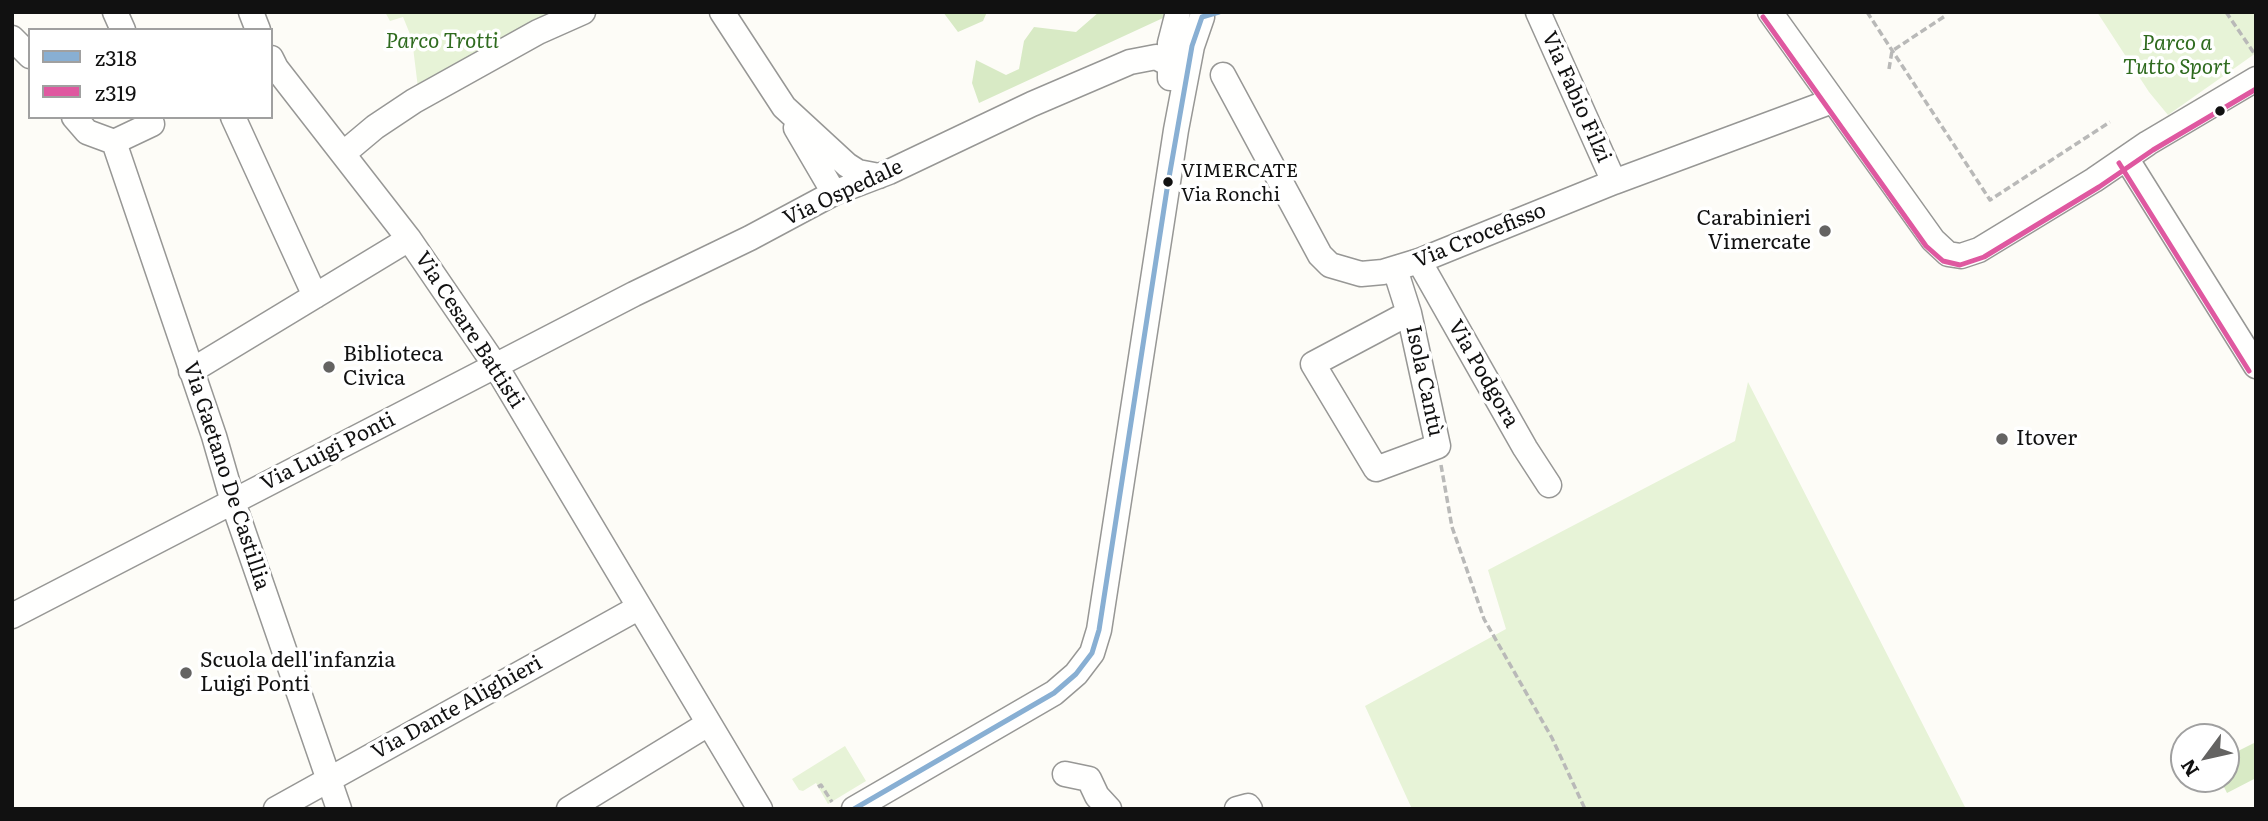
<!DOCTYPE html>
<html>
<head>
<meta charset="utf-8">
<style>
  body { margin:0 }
  #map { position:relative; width:2268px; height:821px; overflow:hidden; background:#fdfcf7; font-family:Literata,serif }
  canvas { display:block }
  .frame { position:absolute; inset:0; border:14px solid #111; pointer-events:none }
  .legend { position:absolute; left:28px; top:28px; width:245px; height:91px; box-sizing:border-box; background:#fff; border:2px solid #a0a0a0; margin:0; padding:9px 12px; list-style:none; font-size:21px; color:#111 }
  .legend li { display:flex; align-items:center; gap:14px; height:35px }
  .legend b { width:35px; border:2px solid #a0a0a0 }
  .north { position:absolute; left:2170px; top:723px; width:70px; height:70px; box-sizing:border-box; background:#fff; border:2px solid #a0a0a0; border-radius:50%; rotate:237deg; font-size:19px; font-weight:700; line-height:28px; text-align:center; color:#111 }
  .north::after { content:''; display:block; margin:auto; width:24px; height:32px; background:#646362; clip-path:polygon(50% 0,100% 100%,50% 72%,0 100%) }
</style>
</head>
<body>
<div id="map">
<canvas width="2268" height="821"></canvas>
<div class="frame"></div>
<ul class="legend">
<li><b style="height:9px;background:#88afd3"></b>z318</li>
<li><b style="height:9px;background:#df58a0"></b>z319</li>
</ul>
<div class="north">N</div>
</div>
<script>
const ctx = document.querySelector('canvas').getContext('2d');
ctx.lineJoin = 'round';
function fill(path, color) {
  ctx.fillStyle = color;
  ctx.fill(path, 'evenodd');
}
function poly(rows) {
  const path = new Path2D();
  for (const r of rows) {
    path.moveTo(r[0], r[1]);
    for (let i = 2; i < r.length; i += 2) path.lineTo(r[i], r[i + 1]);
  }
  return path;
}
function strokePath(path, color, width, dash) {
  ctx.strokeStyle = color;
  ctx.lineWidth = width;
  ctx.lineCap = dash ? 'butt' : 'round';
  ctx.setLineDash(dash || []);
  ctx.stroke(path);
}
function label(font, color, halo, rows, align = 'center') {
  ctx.font = font + ' Literata,serif';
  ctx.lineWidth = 7;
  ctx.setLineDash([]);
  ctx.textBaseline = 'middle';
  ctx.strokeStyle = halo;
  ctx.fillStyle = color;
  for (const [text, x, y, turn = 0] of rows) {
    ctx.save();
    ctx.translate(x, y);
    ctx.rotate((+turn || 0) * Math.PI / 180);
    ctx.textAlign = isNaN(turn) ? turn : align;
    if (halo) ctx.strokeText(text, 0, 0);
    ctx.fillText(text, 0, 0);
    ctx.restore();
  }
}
fill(poly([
  [385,12,557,12,418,88,412,39,403,17,390,21],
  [2097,12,2256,12,2256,53,2168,115,2149,92],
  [1748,382,1966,809,1412,809,1365,706,1506,629,1488,570,1735,441],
  [845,746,866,781,828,804,816,783,803,791,799,790,792,779]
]), '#e7f3d7');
fill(poly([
  [943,12,987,12,983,21,958,32],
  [1099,12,1166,12,1163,18,979,103,972,83,976,60,1006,75,1019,69,1024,41,1034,27,1076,32],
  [2256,742,2256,778,2227,793,2220,779,2226,779,2226,757]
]), '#d8eac5');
const minor = poly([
  [115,12,123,30],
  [251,12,258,30],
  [722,12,784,107,847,165,858,172,879,176],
  [1538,12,1614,182],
  [1770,12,1933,240,1948,254,1961,256,1979,250,2094,180,2148,143,2256,79],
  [12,38,30,56],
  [271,58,276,68,409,239,495,365,760,809],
  [1223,75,1320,255,1330,265,1361,274,1383,272,1419,261,1614,182,1832,101],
  [1170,78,1170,43,1178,12],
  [74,117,87,132,114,142],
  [233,117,315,296],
  [796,128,834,193],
  [114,142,214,436,233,502,339,809],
  [114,142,152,124],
  [344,153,375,127,414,101,538,32,583,12],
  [2126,158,2256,366],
  [1419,261,1525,448,1549,485],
  [1395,269,1409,313,1438,446,1376,469,1313,364,1409,313],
  [191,371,409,239],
  [12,616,634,294,750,238,834,193,889,172,1032,104,1130,62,1156,57,1169,64,1185,54,1192,46],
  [1065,774,1089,779,1097,796,1109,809],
  [276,809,638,608],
  [569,809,708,724],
  [854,809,1054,693,1076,674,1092,653,1099,630,1176,130,1192,46,1202,17],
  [1237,809,1248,806,1250,809]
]);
strokePath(minor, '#979795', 27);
strokePath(poly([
  [1867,12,1990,200,2110,122],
  [2226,12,2256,56],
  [1889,69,1892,51,1945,16],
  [1441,465,1452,527,1484,619,1552,738,1585,809],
  [818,787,821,785,832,802]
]), '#b9b9b8', 3.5, [7, 3.5]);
strokePath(minor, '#fffffe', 24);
strokePath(poly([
  [854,809,1054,693,1076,674,1092,653,1099,630,1167,189,1192,46,1202,17,1219,12]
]), '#88afd3', 5);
strokePath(poly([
  [1763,17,1926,246,1943,261,1960,265,1984,257,2099,187,2153,150,2256,89],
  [2119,163,2249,371]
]), '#df58a0', 5);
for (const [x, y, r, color] of [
  [2220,111,6,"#111"],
  [1168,182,6,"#111"],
  [1825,231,7,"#646362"],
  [329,367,7,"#646362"],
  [2002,439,7,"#646362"],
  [186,673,7,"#646362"]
]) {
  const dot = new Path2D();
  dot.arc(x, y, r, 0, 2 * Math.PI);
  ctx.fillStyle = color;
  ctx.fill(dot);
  strokePath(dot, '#fff', 2.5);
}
label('19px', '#111', '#fff', [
  ["VIMERCATE",1181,171],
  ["Via Ronchi",1181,195]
], 'left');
label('italic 21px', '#2f6b1f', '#fff', [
  ["Parco Trotti",442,42],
  ["Parco a",2177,44],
  ["Tutto Sport",2177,68]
]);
label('21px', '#111', '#fff', [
  ["Via Fabio Filzi",1576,97,66],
  ["Via Ospedale",843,193,-25],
  ["Via Crocefisso",1480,236,-22],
  ["Via Cesare Battisti",469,330,57],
  ["Via Podgora",1483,374,60],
  ["Isola Cantù",1424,381,78],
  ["Via Luigi Ponti",328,452,-27],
  ["Via Gaetano De Castillia",226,476,72],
  ["Via Dante Alighieri",457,708,-29]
]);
label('21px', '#111', '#fff', [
  ["Carabinieri",1811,219,"right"],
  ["Vimercate",1811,243,"right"],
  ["Biblioteca",343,355],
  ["Civica",343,379],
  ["Itover",2016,439],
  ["Scuola dell'infanzia",200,661],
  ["Luigi Ponti",200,685]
], 'left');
</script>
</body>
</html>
